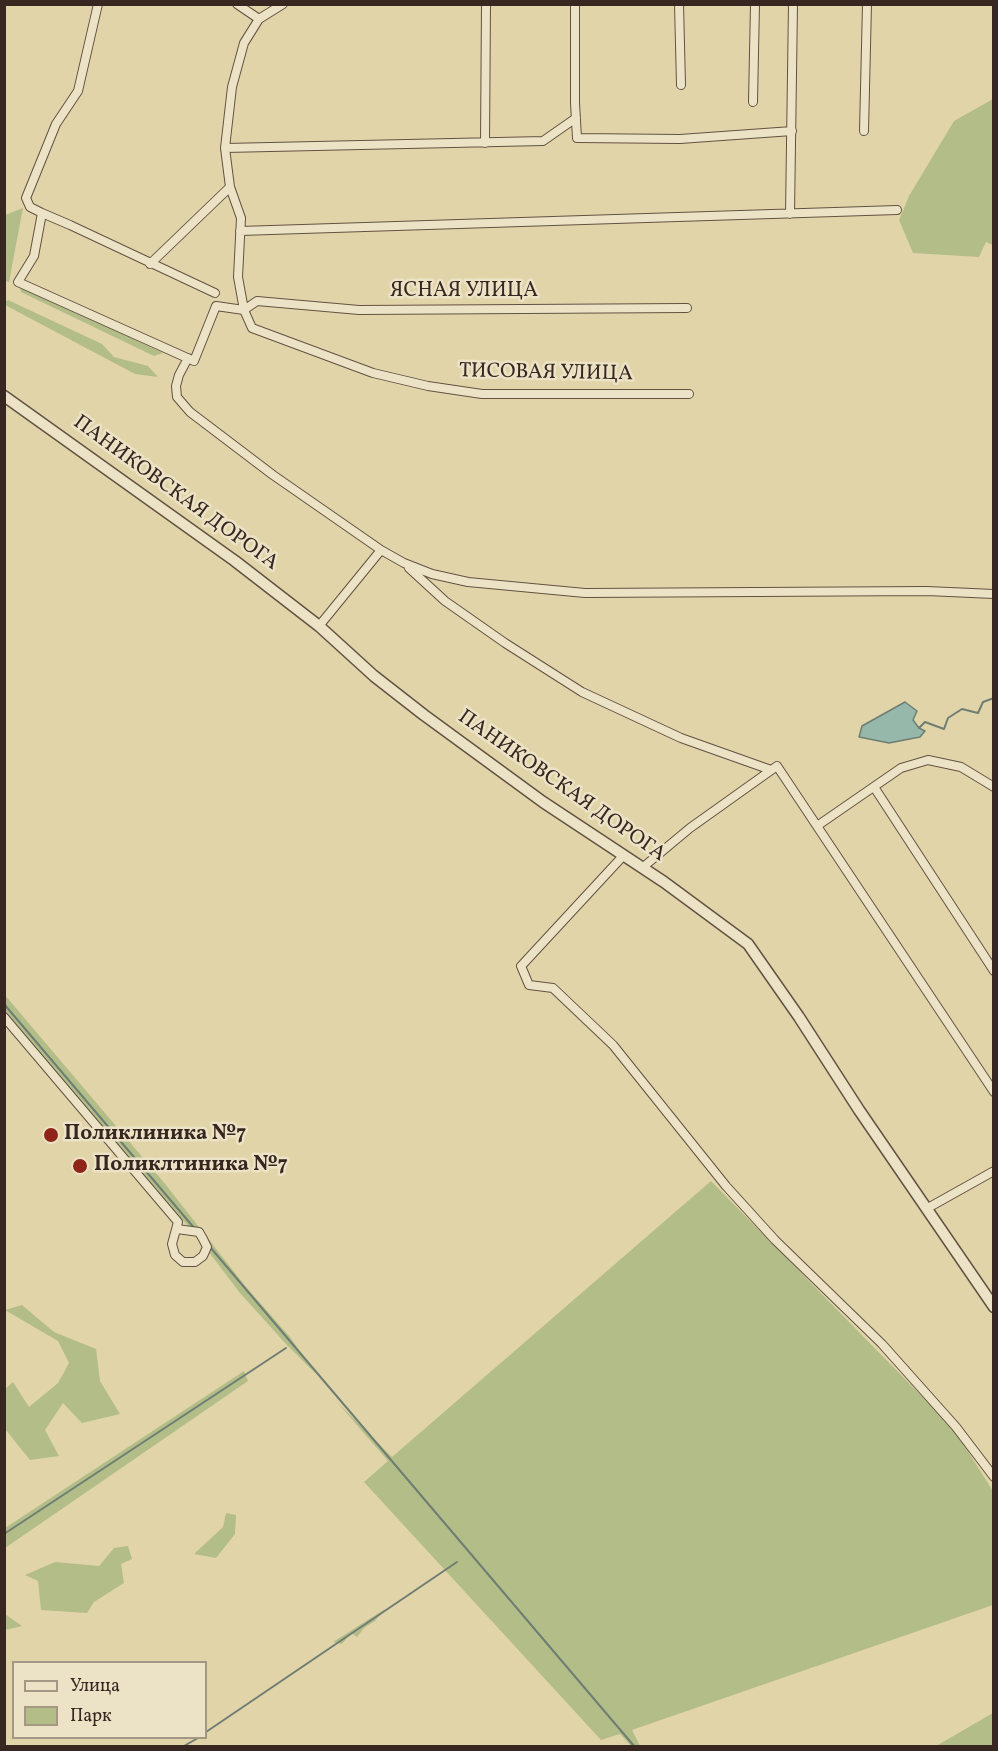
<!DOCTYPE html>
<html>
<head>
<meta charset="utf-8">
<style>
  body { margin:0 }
  #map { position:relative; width:998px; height:1751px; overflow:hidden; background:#e2d4a9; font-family:Vollkorn,serif }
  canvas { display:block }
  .frame { position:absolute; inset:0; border:6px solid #372720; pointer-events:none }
  .legend { position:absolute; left:12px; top:1661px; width:195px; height:78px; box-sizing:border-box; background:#ece3c7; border:2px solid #a49884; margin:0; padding:8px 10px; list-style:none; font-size:18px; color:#372720 }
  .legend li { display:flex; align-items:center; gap:12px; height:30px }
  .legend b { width:30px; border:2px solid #a49884 }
</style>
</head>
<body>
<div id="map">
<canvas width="998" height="1751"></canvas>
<div class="frame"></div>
<ul class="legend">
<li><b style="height:8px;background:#ece3c7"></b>Улица</li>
<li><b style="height:16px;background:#b3bd88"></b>Парк</li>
</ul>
</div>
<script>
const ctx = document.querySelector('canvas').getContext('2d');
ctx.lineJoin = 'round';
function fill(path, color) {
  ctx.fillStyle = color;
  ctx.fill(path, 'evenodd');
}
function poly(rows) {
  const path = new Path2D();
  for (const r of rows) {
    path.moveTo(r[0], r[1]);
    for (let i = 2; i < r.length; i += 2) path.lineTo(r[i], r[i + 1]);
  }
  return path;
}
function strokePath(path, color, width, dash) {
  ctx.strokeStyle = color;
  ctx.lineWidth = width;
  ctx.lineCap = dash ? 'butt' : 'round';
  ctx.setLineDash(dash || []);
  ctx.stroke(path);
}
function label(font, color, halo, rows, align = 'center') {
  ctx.font = font + ' Vollkorn,serif';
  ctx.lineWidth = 5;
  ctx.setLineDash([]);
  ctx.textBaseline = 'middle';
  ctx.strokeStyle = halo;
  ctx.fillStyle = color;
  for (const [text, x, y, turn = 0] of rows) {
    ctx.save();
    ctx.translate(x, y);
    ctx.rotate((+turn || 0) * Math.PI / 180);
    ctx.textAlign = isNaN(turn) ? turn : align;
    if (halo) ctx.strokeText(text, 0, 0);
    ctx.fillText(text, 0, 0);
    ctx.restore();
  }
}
fill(poly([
  [993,99,993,245,986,242,979,257,913,253,899,220,909,196,954,121],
  [23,208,9,282,5,281,5,215],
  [20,287,33,292,163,353,154,356,21,292],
  [8,300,102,344,114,357,148,366,158,377,135,374,5,305,5,302],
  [4,994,166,1185,246,1287,290,1337,315,1373,286,1344,240,1293,192,1230,145,1180,5,1013],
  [711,1181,953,1428,993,1491,993,1605,632,1730,640,1746,631,1746,620,1734,601,1740,364,1482,388,1461,337,1402,392,1457],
  [22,1305,54,1332,96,1349,100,1381,120,1414,82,1423,63,1403,45,1430,59,1456,30,1460,5,1429,5,1389,13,1382,29,1407,58,1383,69,1363,58,1341,5,1310],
  [244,1371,248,1381,5,1548,5,1528],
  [226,1513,236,1515,235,1534,216,1558,194,1554,223,1527],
  [128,1546,132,1559,121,1564,124,1583,94,1602,87,1613,41,1610,38,1581,25,1575,55,1562,99,1566,114,1548],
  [385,1609,375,1621,364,1628,357,1637,351,1633,342,1644,333,1642],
  [4,1614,5,1614,22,1626,5,1630],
  [993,1713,993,1746,936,1746]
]), '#b3bd88');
const water = poly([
  [905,702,917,711,913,720,919,728,925,731,920,737,889,743,859,737,862,726,905,702]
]);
fill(water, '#95b8aa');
strokePath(water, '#6f7e73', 1.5);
strokePath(poly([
  [919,728,925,722,944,729,948,718,962,709,978,713,983,702,994,698],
  [4,1004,195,1229],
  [210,1247,634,1746],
  [4,1534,286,1348],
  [206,1732,457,1562],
  [184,1746,198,1738]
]), '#6f7e73', 2);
const minor = poly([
  [98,4,78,91,56,124,26,198,30,207,42,213,70,225,215,293],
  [575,4,575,103,577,138,680,139,792,131],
  [679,4,681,85],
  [259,19,283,4],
  [753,102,755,4],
  [864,131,867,4],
  [485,143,486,4],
  [225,148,543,141,576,118],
  [42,213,34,256,18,282,194,361,216,306,244,310,238,277,241,218,230,187],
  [790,214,793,4],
  [240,231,897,210],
  [150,264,230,187,225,148,232,87,244,43,259,19,237,4],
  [687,308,359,310,257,301,244,310,252,328,373,373,428,386,482,394,689,394],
  [188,358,179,375,176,386,177,397,190,412,273,475,381,550],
  [409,568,445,601,505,643,582,692,681,738,771,770],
  [319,626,381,550,404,563,432,574,468,582,585,593,927,591,994,594],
  [874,787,994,971],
  [817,826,901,768,928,760,961,767,994,787],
  [623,856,523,964,521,966,529,985,553,988,613,1045,726,1186,775,1240,882,1344,956,1427,994,1477],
  [642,868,690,828,777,766,994,1092],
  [4,1017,178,1222,172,1244,175,1255,183,1262,195,1262,203,1256,207,1247,203,1239,199,1232,177,1229],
  [926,1209,994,1171]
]);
const tertiary = poly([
  [4,396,235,561,319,626,374,676,424,715,543,802,664,882,748,944,799,1017,859,1110,994,1307]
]);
strokePath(minor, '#625242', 10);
strokePath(tertiary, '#625242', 13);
strokePath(minor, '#ece3c7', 8);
strokePath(tertiary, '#ece3c7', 10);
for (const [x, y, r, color] of [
  [51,1135,8,"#8f2418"],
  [80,1166,8,"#8f2418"]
]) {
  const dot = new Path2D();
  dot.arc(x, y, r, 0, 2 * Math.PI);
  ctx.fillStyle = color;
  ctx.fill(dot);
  strokePath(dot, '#ece3c7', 2);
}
label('21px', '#372720', '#ece3c7', [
  ["ЯСНАЯ УЛИЦА",464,292],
  ["ТИСОВАЯ УЛИЦА",546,374,1],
  ["ПАНИКОВСКАЯ ДОРОГА",175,494,36],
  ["ПАНИКОВСКАЯ ДОРОГА",561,787,35]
]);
label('bold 21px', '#372720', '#ece3c7', [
  ["Поликлиника №7",64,1135],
  ["Поликлтиника №7",94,1166]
], 'left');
</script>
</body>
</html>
